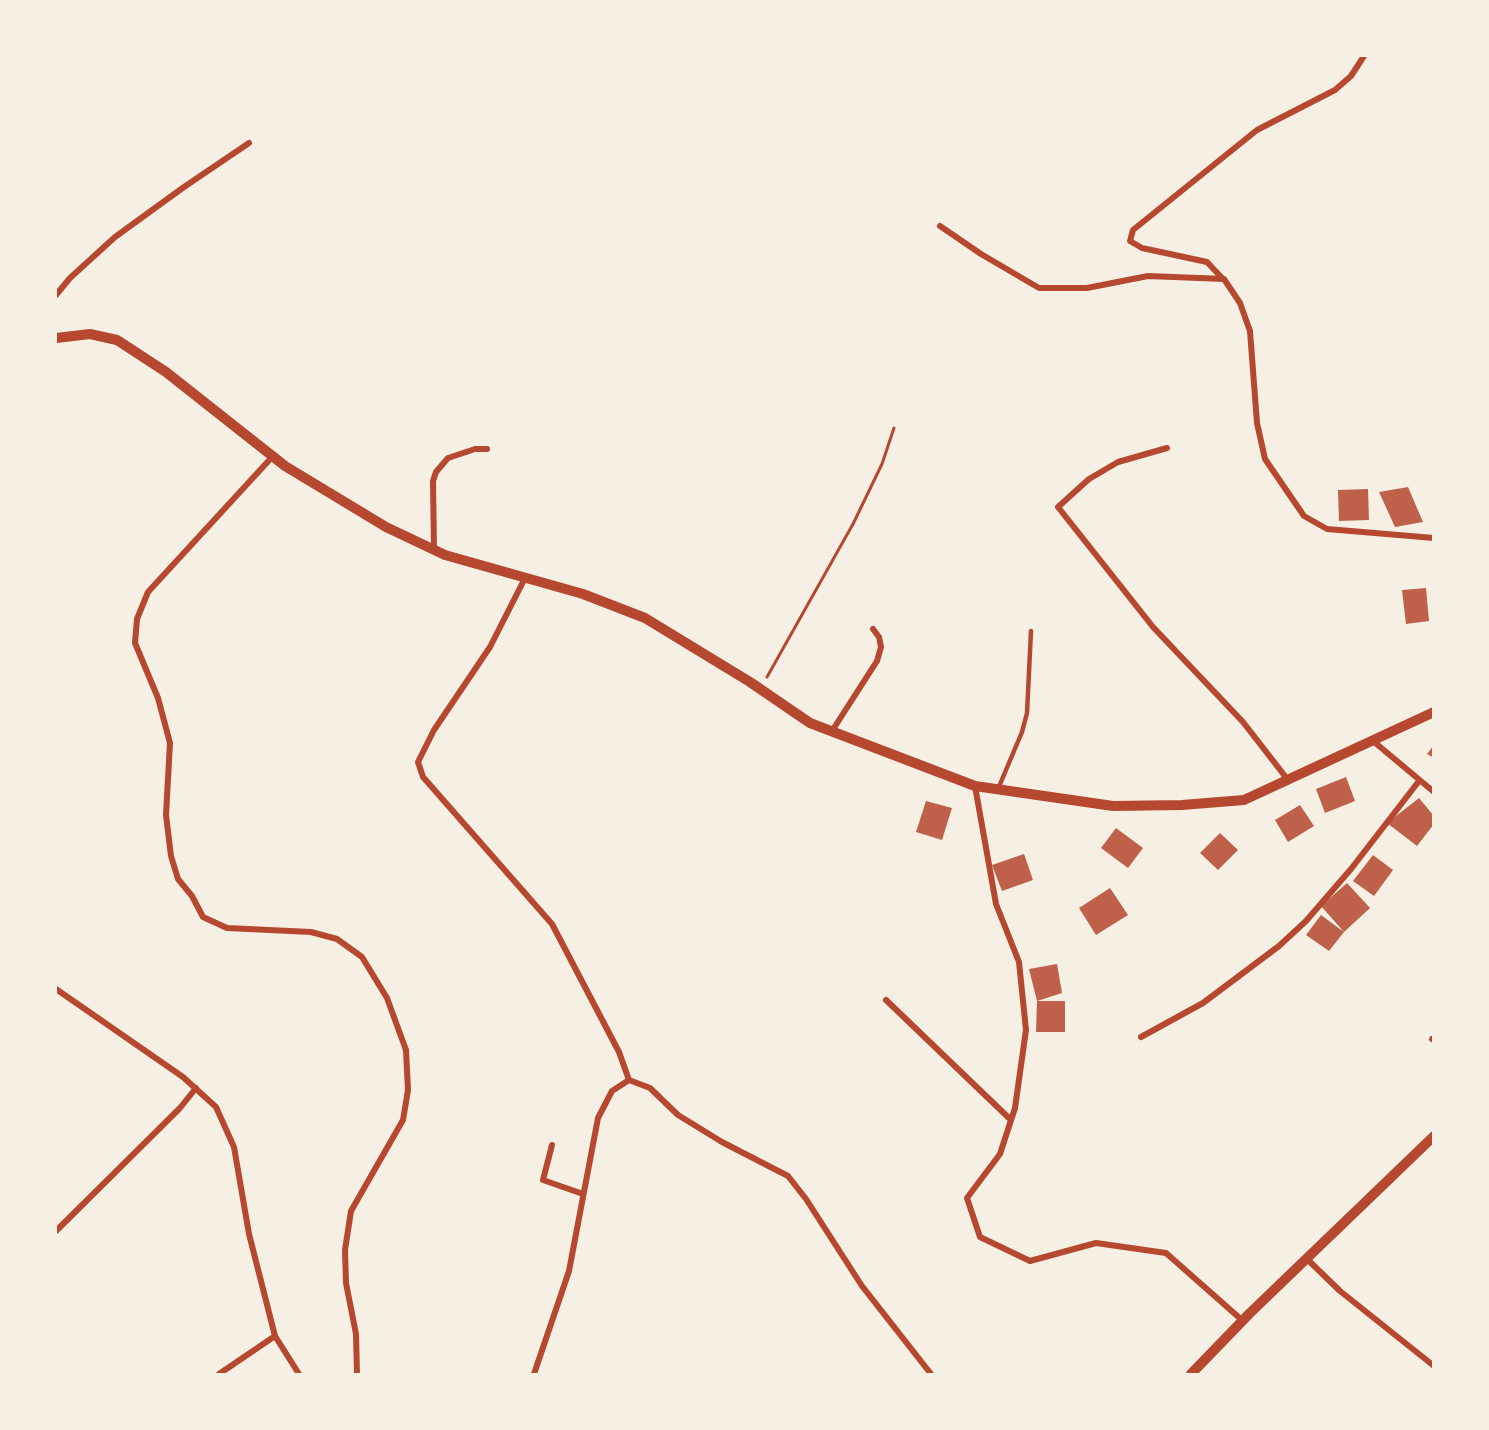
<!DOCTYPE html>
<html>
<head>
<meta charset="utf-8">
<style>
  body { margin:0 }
  #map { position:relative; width:1489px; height:1430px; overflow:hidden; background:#f6efe4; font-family:Barlow,sans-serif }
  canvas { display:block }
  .frame { position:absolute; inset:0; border:57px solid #f6efe4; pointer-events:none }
</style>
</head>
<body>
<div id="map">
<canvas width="1489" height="1430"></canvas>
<div class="frame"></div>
</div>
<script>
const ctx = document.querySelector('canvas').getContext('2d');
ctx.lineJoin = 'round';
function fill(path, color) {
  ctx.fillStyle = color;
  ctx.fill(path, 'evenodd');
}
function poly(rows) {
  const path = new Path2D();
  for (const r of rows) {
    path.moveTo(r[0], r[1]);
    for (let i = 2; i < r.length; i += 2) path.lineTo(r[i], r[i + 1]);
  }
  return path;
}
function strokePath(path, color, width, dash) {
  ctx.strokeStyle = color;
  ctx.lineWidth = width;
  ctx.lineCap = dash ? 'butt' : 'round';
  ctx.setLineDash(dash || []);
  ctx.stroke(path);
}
fill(poly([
  [1408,487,1423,522,1395,527,1379,492],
  [1368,489,1369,520,1339,521,1338,490],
  [1426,588,1429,621,1406,624,1402,590],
  [1434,745,1434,758,1427,754],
  [1346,777,1355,801,1325,813,1316,789],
  [1419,798,1434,816,1434,824,1417,846,1387,823],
  [926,801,952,808,942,840,916,832],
  [1300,805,1314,826,1288,842,1275,820],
  [1116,828,1143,848,1128,868,1101,848],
  [1220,833,1238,850,1218,870,1200,853],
  [1024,854,1033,880,1002,891,992,865],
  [1373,855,1393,870,1374,896,1353,881],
  [1347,883,1370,908,1344,932,1329,951,1306,935,1321,915,1344,932,1321,906],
  [1110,888,1128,915,1096,935,1079,908],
  [1057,964,1062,993,1037,1001,1065,1001,1065,1032,1036,1032,1037,1001,1029,969]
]), '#bf614a');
strokePath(poly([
  [767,677,853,524,882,464,894,428]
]), '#b5482f', 3);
strokePath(poly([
  [998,789,1022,732,1027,713,1031,631]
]), '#b5482f', 4.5);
strokePath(poly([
  [940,226,981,254,1039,288,1087,288,1148,276,1224,279,1240,303,1250,331,1257,423,1265,459,1304,516,1327,529,1434,538],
  [1223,279,1207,262,1142,248,1130,241,1133,230,1257,130,1335,90,1351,76,1364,56],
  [56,295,70,278,115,237,184,187,249,143],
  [1167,448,1118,462,1089,479,1058,507,1153,627,1243,722,1288,780],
  [273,456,148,592,137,619,135,643,158,698,170,743,166,815,171,856,178,879,192,896,203,917,227,928,311,932,337,939,362,957,387,998,406,1050,408,1090,403,1120,351,1211,345,1250,346,1283,356,1334,357,1374],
  [434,549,433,481,436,472,448,458,475,449,487,449],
  [525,578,490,647,434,730,418,762,423,777,552,924,619,1052,629,1080,650,1088,678,1115,722,1142,788,1176,806,1199,862,1286,931,1374],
  [832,731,877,661,881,647,879,637,873,629],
  [1373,741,1434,792],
  [975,786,996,904,1019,962,1026,1030,1015,1108,1000,1154,967,1198,980,1237,1030,1261,1096,1243,1166,1253,1243,1321],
  [56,989,183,1077,216,1107,234,1147,249,1234,275,1336,299,1374],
  [886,1000,1011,1120],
  [1141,1037,1203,1003,1279,946,1306,921,1351,869,1419,781],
  [1432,1039,1434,1040],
  [552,1145,543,1180,583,1194],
  [56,1231,180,1108,196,1088],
  [1307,1259,1340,1291,1434,1366],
  [219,1374,275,1336],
  [534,1374,569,1271,598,1118,612,1091,629,1080]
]), '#b5482f', 6);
strokePath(poly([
  [56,338,90,334,117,340,166,372,285,466,386,527,445,555,583,594,645,618,750,682,810,723,975,786,1113,806,1182,805,1244,800,1434,712],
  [1191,1374,1250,1313,1434,1136]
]), '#b5482f', 10);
</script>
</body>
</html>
